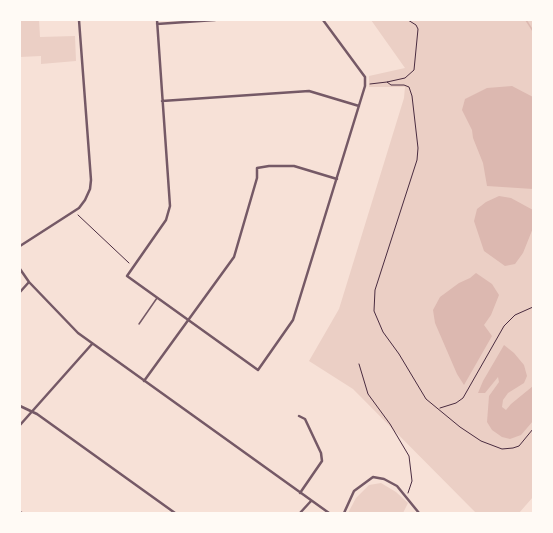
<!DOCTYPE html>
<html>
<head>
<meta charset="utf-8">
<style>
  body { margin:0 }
  #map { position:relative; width:553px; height:533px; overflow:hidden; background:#f7e1d7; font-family:"Noto Sans",sans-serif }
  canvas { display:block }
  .frame { position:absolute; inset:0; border:21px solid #fffaf5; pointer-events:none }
</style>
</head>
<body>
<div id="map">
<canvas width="553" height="533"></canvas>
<div class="frame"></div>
</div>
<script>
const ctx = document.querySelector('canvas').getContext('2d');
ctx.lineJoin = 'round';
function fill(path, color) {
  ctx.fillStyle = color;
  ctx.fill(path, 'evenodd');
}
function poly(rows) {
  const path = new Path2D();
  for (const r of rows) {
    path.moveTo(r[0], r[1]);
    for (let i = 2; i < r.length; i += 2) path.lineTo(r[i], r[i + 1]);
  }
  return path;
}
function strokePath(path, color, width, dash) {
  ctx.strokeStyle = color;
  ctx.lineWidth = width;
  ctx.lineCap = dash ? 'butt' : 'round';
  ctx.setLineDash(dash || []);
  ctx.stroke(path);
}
fill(poly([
  [20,20,39,20,40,37,75,36,76,61,41,64,41,56,20,57],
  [371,20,533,20,533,497,519,513,476,513,353,389,309,361,339,309,404,98,405,87,369,87,369,76,405,68],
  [381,483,396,492,408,503,403,513,348,513,356,498,369,485]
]), '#ebcfc5');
fill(poly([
  [512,86,533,97,533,189,487,186,483,163,473,138,472,130,462,110,465,99,487,88],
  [499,196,511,198,533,210,533,228,523,253,515,264,505,266,484,251,474,221,477,209,486,202],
  [476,273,492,284,499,295,491,315,484,325,492,336,464,385,457,374,435,323,433,310,440,297,459,283,470,278],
  [504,345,514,353,524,365,527,376,524,383,508,393,503,400,502,407,506,410,511,404,533,386,533,421,521,435,510,439,502,437,492,430,487,422,489,396,499,382,498,377,485,393,478,393,483,381]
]), '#dcb8b0');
strokePath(poly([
  [526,20,533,31]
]), '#dcb8b0', 1.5);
strokePath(poly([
  [408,20,416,25,418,29,414,70,405,78,387,82,391,85,404,85,409,87,412,96,418,148,417,160,375,290,374,311,383,332,399,354,426,399,460,427,481,441,502,449,513,448,519,446,533,429],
  [370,84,387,82],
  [78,215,129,263],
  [359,364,368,394,390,424,409,456,412,481,408,493],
  [440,408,456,403,463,398,504,326,515,315,533,307]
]), '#4a2c40', 1);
strokePath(poly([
  [139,324,157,298]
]), '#755966', 1.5);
strokePath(poly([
  [157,20,170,206,166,220,127,276,258,370,293,320,365,86,365,77,323,20],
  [157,24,215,20],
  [162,101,309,91,359,106],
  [20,246,79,208,85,200,90,189,91,180,79,20],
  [20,269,29,282,78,333,329,513],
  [20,292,29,282],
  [144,381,234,257,257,178,257,168,269,166,294,166,337,179],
  [20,406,37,414,175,513],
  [299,416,305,419,321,453,322,461,300,493],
  [20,425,92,344],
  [20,512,22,513],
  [300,513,311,501],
  [344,513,354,491,373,477,384,479,397,486,419,513]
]), '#755966', 2.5);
</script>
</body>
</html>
